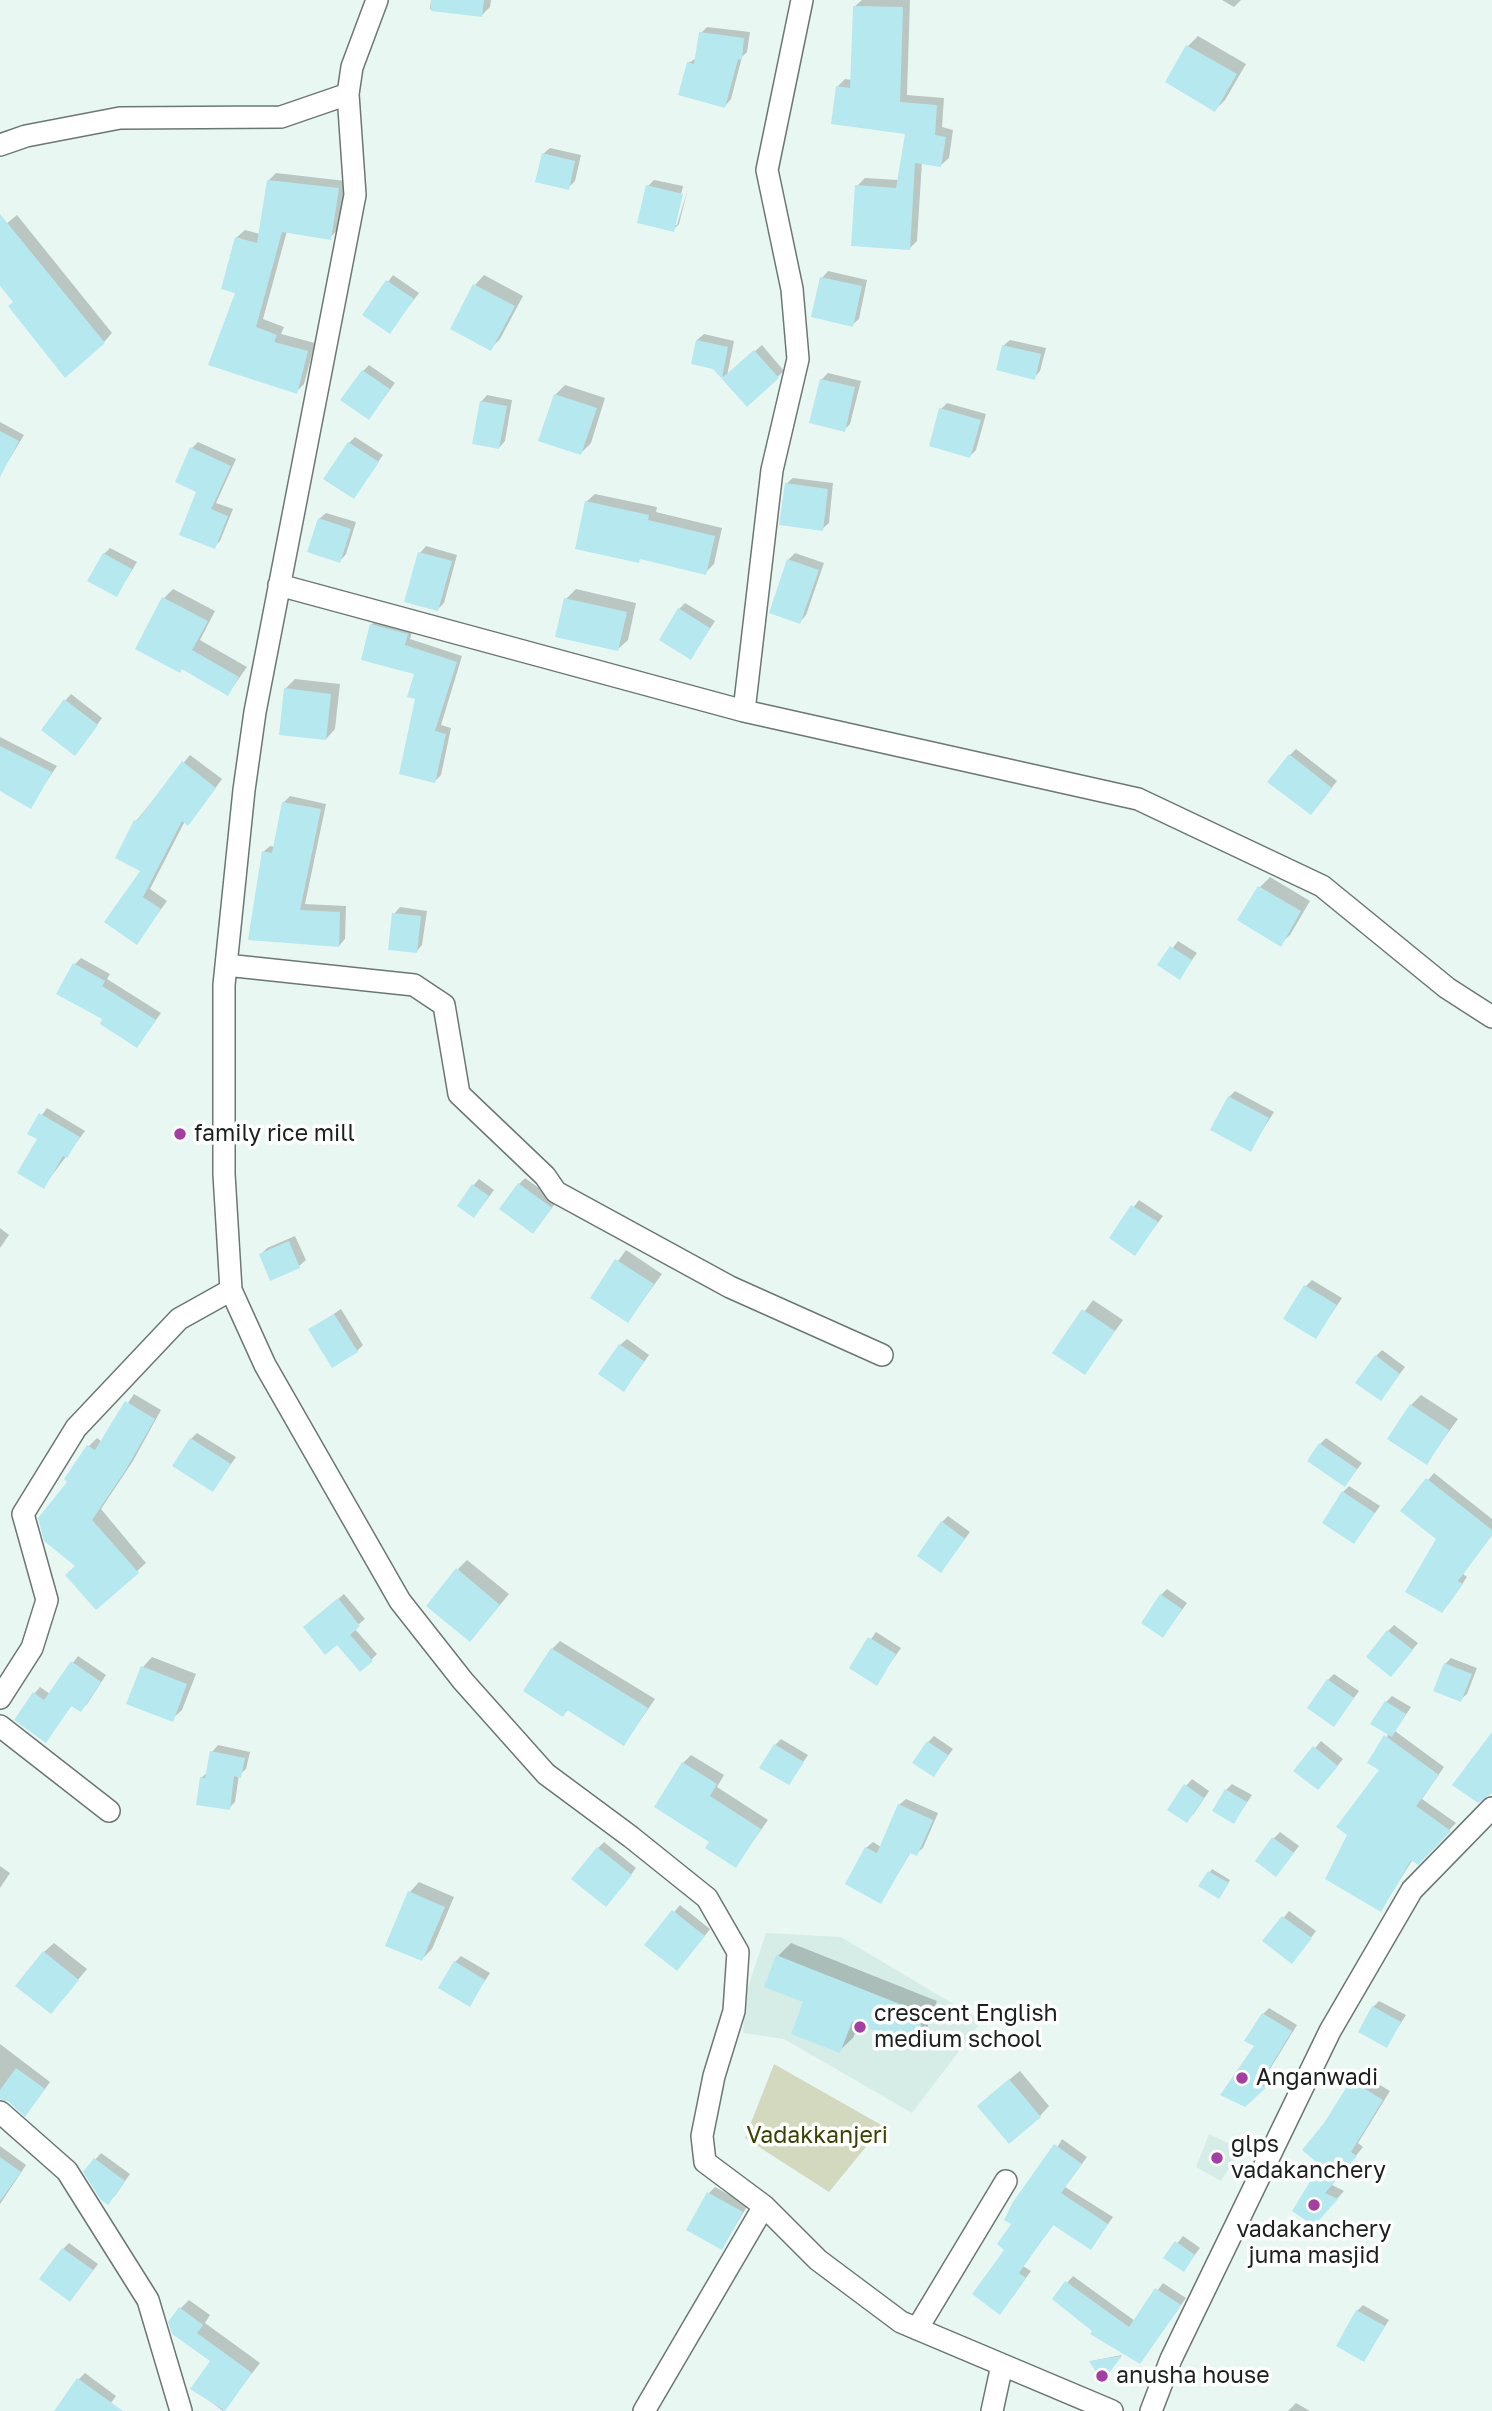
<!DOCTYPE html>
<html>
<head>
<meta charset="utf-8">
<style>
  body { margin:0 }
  canvas { display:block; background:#e9f7f3 }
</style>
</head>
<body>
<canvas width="1492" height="2411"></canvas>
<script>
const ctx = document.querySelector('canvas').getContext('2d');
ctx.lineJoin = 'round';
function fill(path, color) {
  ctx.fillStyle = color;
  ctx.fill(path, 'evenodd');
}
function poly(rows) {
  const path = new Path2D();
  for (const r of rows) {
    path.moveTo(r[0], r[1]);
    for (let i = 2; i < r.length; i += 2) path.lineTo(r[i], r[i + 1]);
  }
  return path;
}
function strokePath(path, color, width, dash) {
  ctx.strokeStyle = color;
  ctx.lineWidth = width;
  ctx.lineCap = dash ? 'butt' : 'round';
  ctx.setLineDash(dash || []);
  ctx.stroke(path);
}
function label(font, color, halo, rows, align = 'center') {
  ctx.font = font + ' "Golos Text",sans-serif';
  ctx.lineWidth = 7;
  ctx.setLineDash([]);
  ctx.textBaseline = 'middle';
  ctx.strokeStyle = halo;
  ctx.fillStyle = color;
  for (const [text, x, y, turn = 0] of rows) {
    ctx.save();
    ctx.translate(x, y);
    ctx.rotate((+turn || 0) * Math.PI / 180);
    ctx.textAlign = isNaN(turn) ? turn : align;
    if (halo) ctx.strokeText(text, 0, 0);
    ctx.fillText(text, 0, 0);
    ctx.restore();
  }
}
fill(poly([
  [766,1933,841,1937,982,2021,912,2113,784,2039,743,2033,745,1996],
  [1209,2134,1241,2149,1221,2181,1196,2167]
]), '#d6ede7');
fill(poly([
  [774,2064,883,2126,829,2192,745,2138]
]), '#d3d9bf');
fill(poly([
  [431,0,491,0,490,7,482,15,430,9],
  [862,0,910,0,907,95,944,98,942,127,953,130,949,158,941,165,922,162,917,241,909,249,857,186,865,178,899,180,907,132,837,87,845,79,852,80,854,7],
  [1222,0,1241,0,1234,7],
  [707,27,750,32,747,52,742,57,731,99,725,106,688,63,697,58,701,33],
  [1198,36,1246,64,1225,100,1215,110,1167,82,1188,46],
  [550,148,581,155,575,181,568,188,543,154],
  [276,173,346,181,338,229,330,238,287,231,263,319,284,327,281,334,315,343,304,384,296,392,211,364,238,292,236,238,245,230,260,234,268,181],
  [654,180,683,186,674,225,677,225,688,188,679,224,673,230,648,186],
  [17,215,112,333,104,342,15,301,0,283,0,229],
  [828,271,867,280,859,319,852,325,822,278],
  [393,275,419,293,389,332,364,315],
  [484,275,523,296,500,339,490,349,475,285],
  [704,334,734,341,727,376,762,345,784,371,747,404,714,367,697,340],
  [1010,340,1046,348,1040,371,1034,378,1003,346],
  [369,365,395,383,369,418,363,371],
  [828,373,861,381,850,424,844,430,821,380],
  [565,385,605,398,591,443,581,453,555,395],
  [487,395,512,400,505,441,499,448,481,402],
  [947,403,986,414,976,450,970,456,941,409],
  [0,422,24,435,1,473,0,473],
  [355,437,383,455,354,497,349,443],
  [198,442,236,459,216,503,233,509,220,541,214,547,198,491,192,448],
  [793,478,833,483,829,523,822,529,786,484],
  [595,494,657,507,656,512,722,528,714,564,705,573,642,558,638,561,586,502],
  [326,513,356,522,346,554,340,561,319,519],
  [426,546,457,555,444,603,438,609,420,553],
  [110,548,137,562,117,595,104,554],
  [795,553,824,563,806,615,800,622,771,611,789,559],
  [173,589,215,611,200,640,247,667,228,694,183,667,164,598],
  [576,589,636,603,628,640,618,649,566,599],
  [685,603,715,621,691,658,679,609],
  [378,619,413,628,410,639,462,656,441,725,451,728,441,775,435,781,417,698,417,673,371,625],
  [295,679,340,684,335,729,326,739,285,689],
  [71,694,102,718,81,747,65,701],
  [0,737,57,766,30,806,0,790],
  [1296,749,1337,781,1317,807,1290,755],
  [190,755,222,779,195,816,185,821,150,889,167,901,137,942,143,870,136,821],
  [290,796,326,804,305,904,346,906,345,939,339,946,250,938,263,852,270,846,275,847,283,803],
  [1270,877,1310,901,1290,935,1280,944,1240,920,1260,887],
  [400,907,427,911,422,945,416,952,394,914],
  [1178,941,1197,953,1179,978,1160,965],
  [81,958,110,974,107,979,161,1013,137,1046,105,1019,75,964],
  [1235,1091,1274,1112,1250,1150,1229,1097],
  [47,1108,85,1131,44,1186,39,1139,29,1133],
  [525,1178,557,1201,539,1225,519,1184],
  [479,1179,494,1190,480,1209,473,1186],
  [1139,1200,1163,1216,1135,1253,1111,1237],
  [0,1228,9,1235,0,1248],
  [295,1236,306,1260,299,1266,271,1278,261,1254,267,1248],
  [626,1250,662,1274,628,1321,592,1297],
  [1312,1280,1342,1298,1316,1337,1306,1286],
  [1093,1300,1123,1320,1085,1373,1054,1353],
  [341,1309,363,1345,357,1351,310,1330],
  [627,1339,649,1355,629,1383,620,1345],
  [1382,1350,1405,1367,1381,1399,1376,1356],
  [134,1394,161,1410,133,1461,101,1509,146,1563,96,1608,77,1565,70,1481,89,1446,97,1438,102,1442],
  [1421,1395,1458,1419,1426,1463,1411,1405],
  [197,1433,236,1457,213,1490,191,1439],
  [1326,1438,1362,1463,1345,1485,1320,1444],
  [1434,1473,1492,1519,1492,1535,1463,1574,1467,1577,1448,1605,1438,1539,1403,1510],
  [1349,1486,1380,1506,1354,1542,1343,1492],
  [948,1516,970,1532,941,1571,942,1522],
  [467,1560,509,1594,479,1630,458,1569],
  [1167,1589,1187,1603,1163,1636,1161,1595],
  [344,1594,365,1619,354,1628,377,1654,371,1660,337,1643,311,1622],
  [1394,1625,1418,1643,1397,1668,1388,1631],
  [876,1632,901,1648,876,1683,851,1668],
  [560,1641,655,1699,624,1744,569,1709,563,1715,552,1649],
  [78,1656,106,1675,87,1704,80,1710,72,1705,46,1740,34,1694,40,1687,50,1694],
  [152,1657,196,1674,182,1710,172,1719,143,1667],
  [1451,1658,1477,1668,1467,1694,1460,1700,1445,1664],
  [1334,1674,1359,1691,1334,1725,1328,1680],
  [1392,1696,1411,1707,1395,1731,1444,1767,1422,1799,1456,1823,1418,1862,1413,1859,1381,1910,1381,1770,1388,1733,1386,1702],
  [934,1736,953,1749,934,1775,928,1742],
  [781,1739,808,1755,789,1783,775,1745],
  [1321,1741,1343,1759,1324,1782,1296,1771],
  [218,1745,250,1752,246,1769,239,1775,235,1802,229,1808,201,1778,208,1772,212,1752],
  [691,1755,724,1775,717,1787,768,1820,736,1865,712,1841,683,1763],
  [1192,1779,1209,1791,1193,1815,1186,1786],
  [1232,1784,1252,1795,1234,1822,1226,1790],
  [906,1799,938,1813,923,1848,916,1854,911,1852,881,1902,866,1848,873,1842,881,1847,899,1805],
  [1280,1832,1299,1846,1276,1875,1274,1838],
  [604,1842,636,1868,612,1899,598,1848],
  [0,1866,10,1873,0,1888],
  [1212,1869,1230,1880,1222,1894,1201,1886],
  [419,1882,454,1897,432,1949,422,1959,410,1892],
  [680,1905,710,1929,683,1963,647,1945],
  [1289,1911,1316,1931,1298,1955,1265,1941],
  [54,1943,87,1969,51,2012,44,1952],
  [791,1943,937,2001,926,2031,913,2044,859,2023,853,2038,839,2051,778,1956],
  [461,1956,490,1973,469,2005,455,1962],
  [1379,2001,1406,2015,1386,2046,1373,2007],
  [1269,2008,1297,2025,1265,2077,1270,2081,1245,2105,1263,2014],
  [0,2044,50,2082,31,2108,0,2099],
  [1020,2071,1049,2106,1040,2116,989,2096],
  [1360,2073,1390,2091,1358,2143,1363,2147,1332,2185,1344,2191,1322,2216,1326,2124],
  [1062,2139,1087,2157,1065,2187,1113,2217,1091,2248,1054,2224,1023,2266,1031,2271,1006,2306,1014,2223],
  [0,2146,26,2165,0,2204],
  [101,2153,130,2174,114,2197,95,2160],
  [715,2187,748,2205,722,2248,709,2193],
  [1183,2236,1200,2248,1183,2270,1166,2258],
  [69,2243,98,2264,76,2293,63,2249],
  [1073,2276,1135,2321,1163,2283,1186,2298,1146,2355,1095,2330,1067,2283],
  [189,2300,210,2315,205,2323,260,2363,223,2411,192,2388,212,2361,180,2309],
  [1363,2305,1389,2320,1364,2360,1357,2311],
  [1122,2355,1102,2379,1091,2361],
  [85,2373,116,2396,105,2411,68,2411,79,2379],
  [1296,2403,1310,2411,1288,2411]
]), '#0003');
fill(poly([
  [431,0,484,0,482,17,431,11],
  [853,6,903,7,900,102,937,105,935,135,946,137,941,167,915,163,910,250,851,246,855,185,896,188,905,134,831,124,836,86,850,88],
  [699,32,744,38,742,60,738,59,725,108,678,95,687,62,694,64],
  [1186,45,1237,74,1215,112,1165,82],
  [542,153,575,161,569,190,535,182],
  [267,180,339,188,331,240,282,232,256,327,277,335,274,342,308,351,297,394,208,365,235,293,221,289,235,237,257,243],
  [646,185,683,194,674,232,637,223],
  [0,214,105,343,65,378,8,306,13,302,0,286],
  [820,277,862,286,853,327,811,317],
  [386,280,414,299,390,334,362,315],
  [473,284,515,306,491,351,450,329],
  [696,340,728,347,722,378,754,350,779,378,747,407,713,369,691,364],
  [1002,345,1041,354,1035,380,996,370],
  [362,370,390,389,369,420,340,400],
  [820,379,855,387,845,432,809,423],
  [554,394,597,408,581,455,538,441],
  [480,401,507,406,499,449,472,444],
  [939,408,981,420,970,458,929,446],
  [0,431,19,441,0,477],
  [348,442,379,462,354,499,323,479],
  [190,447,231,466,211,509,228,516,215,549,179,535,196,492,175,482],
  [785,483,828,489,823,531,779,525],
  [585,501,649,515,648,520,715,536,706,575,640,559,639,563,575,549],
  [318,518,351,529,340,563,307,552],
  [418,552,452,561,438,611,404,602],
  [103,553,132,569,117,597,87,581],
  [787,559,819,570,800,624,769,613],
  [162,597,208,621,192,650,239,677,228,696,182,669,180,673,135,649],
  [564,598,627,612,618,651,555,637],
  [678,608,710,628,691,660,659,640],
  [370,624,408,634,405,645,457,662,435,731,446,734,435,783,399,774,415,699,407,697,414,674,361,660],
  [284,688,331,694,326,740,279,735],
  [64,699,98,725,75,756,41,730],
  [0,746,52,772,31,809,0,791],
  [1289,754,1332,788,1311,815,1267,782],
  [182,761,216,788,188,826,182,821,143,897,161,909,137,945,104,922,140,871,115,858,134,820,137,821],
  [282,802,321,809,300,910,340,912,339,947,248,940,262,851,272,853],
  [1258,886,1301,911,1281,947,1237,920],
  [392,913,421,916,417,953,388,950],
  [1170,946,1192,960,1180,980,1157,965],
  [73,963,105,981,102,986,156,1020,137,1048,100,1024,102,1019,56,994],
  [1228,1096,1269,1118,1251,1152,1210,1130],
  [39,1113,80,1137,67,1158,63,1156,44,1189,17,1173,37,1139,27,1134],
  [518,1183,552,1208,533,1234,499,1209],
  [472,1184,489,1196,474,1218,457,1206],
  [1131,1205,1158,1222,1135,1256,1109,1238],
  [289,1241,300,1268,270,1281,259,1254],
  [615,1259,654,1284,628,1323,590,1298],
  [1304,1285,1337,1305,1316,1339,1283,1319],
  [1082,1309,1115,1331,1085,1375,1052,1353],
  [334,1314,358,1352,332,1368,308,1329],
  [619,1344,644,1361,624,1392,598,1374],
  [1375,1355,1400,1374,1381,1401,1355,1383],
  [125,1401,155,1419,125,1471,92,1520,139,1573,96,1610,65,1575,75,1566,44,1541,38,1518,67,1482,64,1479,87,1445,95,1450],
  [1410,1404,1449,1430,1427,1465,1387,1439],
  [190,1438,231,1464,213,1492,172,1466],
  [1319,1443,1357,1469,1345,1487,1307,1461],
  [1426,1478,1492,1530,1492,1535,1458,1581,1463,1584,1442,1613,1405,1592,1436,1539,1400,1511],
  [1342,1491,1375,1513,1354,1544,1322,1523],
  [941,1521,965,1539,941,1573,917,1556],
  [456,1568,500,1605,470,1642,426,1606],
  [1160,1594,1182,1609,1163,1638,1141,1623],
  [338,1598,360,1626,350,1635,373,1661,360,1672,337,1645,325,1655,303,1627],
  [1387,1630,1413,1650,1391,1677,1366,1657],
  [868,1637,896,1654,877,1686,849,1668],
  [551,1648,648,1708,624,1746,567,1710,563,1717,523,1691],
  [71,1661,101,1682,81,1712,71,1706,46,1743,14,1720,33,1692,44,1700],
  [1444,1663,1472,1674,1461,1702,1433,1691],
  [141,1666,187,1684,173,1722,126,1704],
  [1327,1679,1354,1698,1334,1727,1307,1708],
  [1385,1701,1406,1714,1392,1737,1370,1724],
  [1492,1732,1492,1793,1478,1803,1452,1785],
  [1384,1735,1439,1775,1416,1806,1451,1831,1418,1865,1411,1860,1381,1912,1325,1879,1347,1835,1336,1827,1379,1770,1367,1763],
  [927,1741,948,1755,934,1777,912,1763],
  [774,1744,804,1762,789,1785,759,1768],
  [1313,1746,1338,1766,1318,1790,1293,1771],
  [210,1751,245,1758,241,1778,234,1776,230,1810,196,1805,200,1777,205,1778],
  [682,1762,717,1784,710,1796,761,1829,736,1868,705,1848,709,1842,654,1807],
  [1184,1784,1204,1798,1187,1823,1167,1810],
  [1225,1789,1247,1802,1234,1824,1212,1811],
  [898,1804,933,1820,917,1856,910,1853,881,1904,845,1884,865,1847,877,1853],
  [1272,1837,1294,1853,1276,1877,1255,1861],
  [597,1847,632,1875,606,1907,571,1879],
  [1208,1871,1229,1883,1219,1899,1198,1886],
  [408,1891,445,1907,422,1961,385,1946],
  [672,1910,705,1936,677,1971,644,1945],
  [1282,1916,1312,1938,1292,1964,1262,1941],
  [43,1951,79,1980,51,2014,15,1986],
  [776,1955,925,2014,913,2046,852,2022,840,2053,791,2034,803,2002,764,1987],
  [454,1961,485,1980,470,2007,438,1988],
  [1372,2006,1401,2022,1387,2048,1358,2032],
  [1262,2013,1292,2031,1260,2084,1266,2088,1245,2107,1220,2095,1254,2046,1244,2041],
  [16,2068,45,2089,25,2117,9,2102,0,2099,0,2090],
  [1009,2079,1041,2117,1009,2144,977,2106],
  [1351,2080,1383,2100,1351,2152,1357,2156,1325,2193,1338,2199,1314,2226,1292,2211,1320,2165,1302,2150,1324,2123],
  [1054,2144,1082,2164,1061,2193,1108,2224,1091,2250,1053,2225,1019,2273,1026,2278,1000,2315,972,2294,1004,2250,997,2244,1011,2224,1004,2220,1013,2202],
  [0,2157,21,2172,0,2201],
  [94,2158,125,2181,108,2205,101,2200,83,2172],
  [707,2192,743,2212,722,2250,686,2230],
  [1175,2241,1195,2255,1184,2272,1163,2258],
  [62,2248,93,2270,70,2302,39,2279],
  [1065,2281,1129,2327,1155,2288,1181,2305,1140,2364,1090,2334,1092,2331,1052,2299],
  [179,2307,203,2325,197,2333,252,2373,225,2411,190,2389,210,2361,172,2334,168,2322],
  [1356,2310,1385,2326,1364,2362,1336,2346],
  [1122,2356,1102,2382,1089,2361],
  [77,2378,123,2411,54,2411]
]), '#b6e8f0');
const minor = poly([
  [377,0,352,67,348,94,355,195,255,712,244,790,224,985,224,1174,231,1290,265,1365,400,1601,463,1681,546,1774,631,1837,707,1898,738,1952,734,2011,714,2076,702,2136,705,2162,764,2206,818,2260,901,2322,1112,2411],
  [0,145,26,136,120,118,281,117,348,94],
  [279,585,744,711,1138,799,1322,886,1447,988,1492,1017],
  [744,711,772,470,798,359,792,289,767,170,802,0],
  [226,965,414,985,444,1005,459,1094,545,1176,556,1192,730,1287,882,1355],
  [0,1698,32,1648,47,1600,23,1514,76,1428,179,1319,231,1290],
  [0,1726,109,1811],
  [0,2112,67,2171,148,2300,181,2411],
  [917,2329,1006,2181],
  [644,2411,764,2206],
  [992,2411,1002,2365],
  [1151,2411,1171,2359,1330,2031,1412,1890,1492,1808]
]);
strokePath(minor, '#6b7774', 24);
strokePath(minor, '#fff', 21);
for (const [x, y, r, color] of [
  [180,1134,7,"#a53ea2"],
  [860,2027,7,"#a53ea2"],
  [1242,2078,7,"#a53ea2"],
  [1217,2158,7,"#a53ea2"],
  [1314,2205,7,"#a53ea2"],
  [1102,2376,7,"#a53ea2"]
]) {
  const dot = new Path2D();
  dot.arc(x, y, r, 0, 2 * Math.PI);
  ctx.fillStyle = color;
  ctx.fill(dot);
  strokePath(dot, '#fff', 2.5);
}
label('23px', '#1b201f', '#fff', [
  ["family rice mill",194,1134],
  ["crescent English",874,2014],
  ["medium school",874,2040],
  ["Anganwadi",1256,2078],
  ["glps",1231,2145],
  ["vadakanchery",1231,2171],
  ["vadakanchery",1314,2230,"center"],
  ["juma masjid",1314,2256,"center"],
  ["anusha house",1116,2376]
], 'left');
label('23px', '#394201', '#fff', [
  ["Vadakkanjeri",817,2136]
]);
</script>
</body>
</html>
